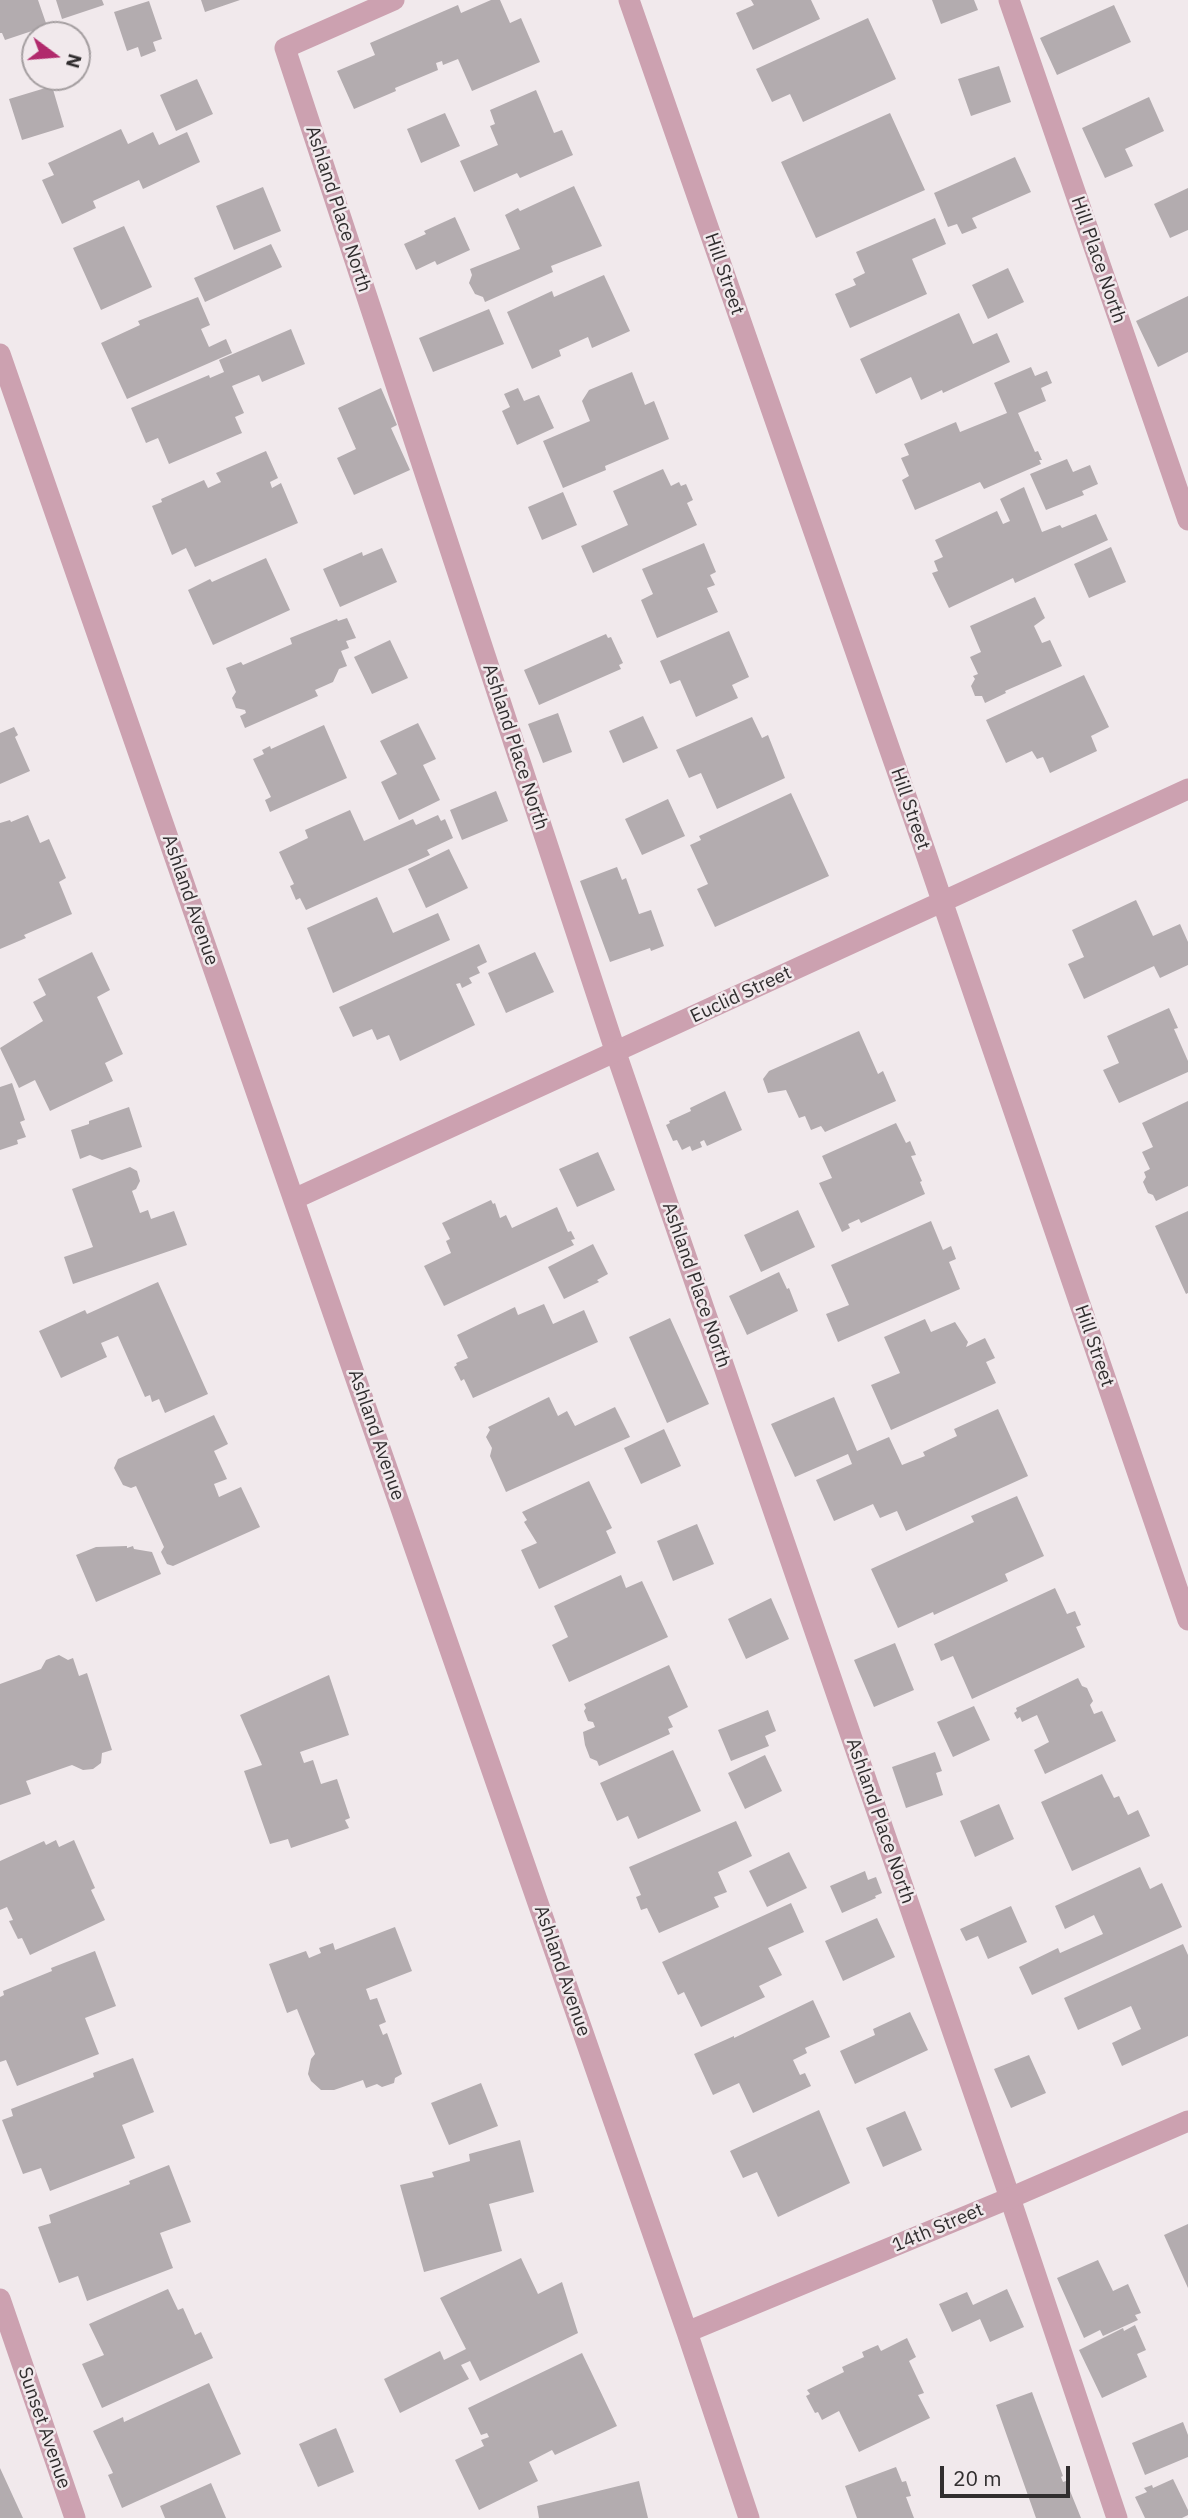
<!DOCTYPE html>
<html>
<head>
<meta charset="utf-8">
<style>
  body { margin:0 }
  #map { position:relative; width:1188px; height:2518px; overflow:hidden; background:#f1e9ec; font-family:"IBM Plex Sans",sans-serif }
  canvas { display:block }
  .north { position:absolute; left:21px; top:21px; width:70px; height:70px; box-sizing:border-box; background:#f1e9ec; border:2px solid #a49ea0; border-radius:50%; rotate:106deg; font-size:19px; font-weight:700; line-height:28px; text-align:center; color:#312e2f }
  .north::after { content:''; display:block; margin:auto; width:24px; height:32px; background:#b12a6c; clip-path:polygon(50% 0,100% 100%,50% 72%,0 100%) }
  .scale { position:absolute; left:940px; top:2466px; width:130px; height:32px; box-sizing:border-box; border:4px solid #312e2f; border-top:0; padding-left:9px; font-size:21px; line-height:24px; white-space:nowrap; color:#312e2f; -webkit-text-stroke:5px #f1e9ec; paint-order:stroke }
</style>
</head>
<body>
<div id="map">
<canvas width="1188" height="2518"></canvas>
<div class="north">N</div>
<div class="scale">20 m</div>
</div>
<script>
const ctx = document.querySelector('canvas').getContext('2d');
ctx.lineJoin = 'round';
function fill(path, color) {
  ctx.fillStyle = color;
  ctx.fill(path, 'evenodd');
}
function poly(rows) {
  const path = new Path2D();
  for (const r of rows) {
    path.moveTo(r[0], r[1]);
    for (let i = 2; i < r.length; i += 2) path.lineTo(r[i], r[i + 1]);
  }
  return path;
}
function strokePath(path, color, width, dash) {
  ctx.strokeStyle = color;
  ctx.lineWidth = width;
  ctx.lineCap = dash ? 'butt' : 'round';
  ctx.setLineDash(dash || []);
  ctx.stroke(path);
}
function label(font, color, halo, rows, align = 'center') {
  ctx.font = font + ' "IBM Plex Sans",sans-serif';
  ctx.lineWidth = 5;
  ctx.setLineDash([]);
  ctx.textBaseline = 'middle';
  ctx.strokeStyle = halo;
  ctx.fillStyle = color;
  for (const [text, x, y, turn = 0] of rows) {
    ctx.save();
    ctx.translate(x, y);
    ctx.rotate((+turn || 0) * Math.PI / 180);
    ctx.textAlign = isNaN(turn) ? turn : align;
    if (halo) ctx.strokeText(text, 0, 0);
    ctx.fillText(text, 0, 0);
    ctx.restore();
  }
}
fill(poly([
  [0,0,38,0,47,26,5,40,2,33,0,33],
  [56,0,102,0,104,5,62,19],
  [201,0,240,0,205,12],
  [491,0,500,0,510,23,521,18,540,62,472,91,458,59,443,65,442,61,436,63,438,70,395,88,396,91,354,109,337,71,375,55,370,43,458,5,461,13],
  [751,0,811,0,820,19,753,50,736,13,754,5],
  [932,0,974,0,978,10,941,24],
  [149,1,162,39,153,42,156,51,141,57,138,47,127,51,114,12],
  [1114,5,1131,42,1057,75,1040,38],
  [868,18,896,79,803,122,790,94,772,102,756,69],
  [999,66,1011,102,971,116,958,79],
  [197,79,213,114,176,131,160,95],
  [52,86,64,127,22,140,9,99],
  [536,90,554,133,562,130,573,155,520,178,517,173,474,192,460,161,498,145,490,126,495,124,490,110],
  [1149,97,1164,131,1125,149,1133,166,1105,178,1082,128],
  [445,113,460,146,421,163,407,129],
  [890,113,925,190,816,238,781,162],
  [121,129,128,144,153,132,159,145,187,132,200,162,143,189,139,180,93,201,96,208,62,224,42,180,54,175,48,163],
  [1015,157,1031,192,972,218,977,228,962,234,957,224,948,227,934,193],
  [574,186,602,246,551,266,553,272,485,302,483,297,475,294,469,283,472,275,470,269,520,249,505,215,518,208,520,211],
  [263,187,281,231,234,250,216,206],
  [1188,188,1188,230,1170,238,1154,204],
  [455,217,470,250,437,265,435,261,416,270,404,244,426,234,424,231],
  [935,218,946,244,912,259,927,294,850,328,835,294,856,285,853,279,865,273,856,252],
  [124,226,152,287,101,310,73,248],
  [271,244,282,267,205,302,194,278],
  [1008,268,1024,302,988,319,972,285],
  [604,275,630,331,592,348,588,337,559,350,561,356,532,369,507,312,552,291,554,297],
  [1188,296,1188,352,1158,367,1136,321],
  [198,297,210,325,201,329,209,347,226,339,232,353,127,399,101,343,140,325,138,321],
  [489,309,504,344,433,372,419,338],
  [959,313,973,344,997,333,1010,362,943,393,942,390,921,400,911,377,876,394,860,359],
  [291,329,305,364,262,382,259,375,232,386,244,413,235,417,242,433,169,464,158,438,146,443,131,408,209,375,210,378,224,372,219,360],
  [1031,367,1035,376,1047,371,1052,383,1041,388,1046,401,1018,413,1035,452,1038,451,1042,460,1039,460,1041,464,984,489,980,482,915,510,902,480,909,476,901,458,909,455,904,444,956,422,960,432,1007,413,994,383],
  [632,372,645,405,654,401,669,439,605,466,606,470,563,488,543,441,590,421,582,401,589,390],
  [381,388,397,425,391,428,410,470,354,495,337,458,356,449,338,408],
  [518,388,524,401,539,395,554,428,517,445,502,411,510,407,504,394],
  [266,451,278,478,270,482,272,488,281,483,298,523,195,567,186,548,172,555,152,506,162,502,161,499,204,480,208,488,221,482,216,473],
  [1067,459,1073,472,1090,465,1098,484,1082,491,1084,495,1046,510,1030,474],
  [663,469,671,486,679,482,681,486,686,484,693,500,687,503,697,525,593,573,581,546,628,525,613,491],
  [1024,487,1042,532,1060,525,1062,528,1096,514,1108,540,1015,583,1013,578,949,608,932,573,938,571,934,561,943,557,935,540,997,511,1003,524,1010,521,1000,499],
  [563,492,577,525,542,540,528,507],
  [704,543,716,572,710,575,715,585,707,588,718,612,657,638,641,600,653,594,642,569],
  [1111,547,1126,582,1089,598,1074,564],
  [382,548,397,582,340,607,323,569,362,552,363,556],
  [266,558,290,610,213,645,188,590,210,579,212,582],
  [1035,597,1045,618,1034,626,1042,643,1050,640,1062,666,1005,691,1006,693,985,703,982,696,975,696,971,686,975,679,973,676,978,674,970,657,981,652,970,626],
  [347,618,356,638,346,641,349,648,341,651,347,666,339,669,333,682,315,690,318,696,245,728,240,716,246,713,245,710,236,708,232,698,236,692,226,668,241,662,243,665,292,644,290,638,337,619,338,621],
  [729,631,749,677,732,685,738,698,696,717,680,680,670,684,660,661],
  [606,634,608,638,611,637,623,663,619,665,621,669,539,705,524,670],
  [390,640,408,678,372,694,354,657],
  [1084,675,1109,727,1091,736,1097,751,1050,773,1043,757,1037,759,1032,751,1006,763,986,720],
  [558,713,572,752,543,763,528,724],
  [643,716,658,748,623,763,609,731],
  [752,717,762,738,768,735,785,778,717,809,701,773,689,778,676,750],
  [418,723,436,759,423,765,440,800,399,820,381,782,397,774,380,741],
  [324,725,347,778,270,812,265,800,271,797,253,759,264,754,262,750,270,746,271,749],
  [14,727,18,735,15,737,30,771,0,784,0,733],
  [496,791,508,821,462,840,450,810],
  [791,793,829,876,715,927,697,889,708,884,690,845,701,840,699,836],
  [668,799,685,836,642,855,625,819],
  [350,810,364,841,413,819,416,825,438,815,441,821,445,819,453,838,427,850,430,855,306,910,300,898,296,900,290,886,294,884,279,852,308,838,305,830],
  [28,815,40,843,49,839,66,878,59,882,72,914,24,935,26,938,0,949,0,823,10,820,11,822],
  [449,849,468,888,426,908,408,869],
  [617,867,622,880,626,878,639,914,651,910,664,946,651,951,650,948,610,962,580,881],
  [377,897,393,933,438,913,450,940,333,993,307,928],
  [1136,900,1153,936,1180,924,1188,942,1188,965,1160,978,1154,966,1084,999,1068,964,1084,957,1072,930],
  [479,944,487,962,477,967,480,973,469,978,472,983,462,988,460,983,456,984,475,1025,400,1061,389,1035,377,1040,372,1029,353,1037,339,1007],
  [92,952,110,990,97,997,123,1054,105,1063,113,1081,50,1111,35,1080,19,1088,0,1048,43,1021,33,1002,46,995,38,979],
  [535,952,554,992,506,1013,488,973],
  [1169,1008,1178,1028,1174,1029,1188,1061,1188,1072,1119,1103,1103,1070,1119,1063,1107,1036],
  [859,1031,878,1074,883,1071,896,1101,825,1132,821,1126,811,1130,805,1116,799,1118,786,1090,768,1093,763,1079,769,1071],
  [12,1083,25,1120,20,1122,26,1137,17,1140,18,1144,0,1150,0,1087],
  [725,1091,742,1130,707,1146,704,1140,700,1142,702,1147,692,1151,690,1146,682,1150,677,1140,673,1141,666,1125,670,1123,669,1121,691,1111,690,1108],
  [1188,1101,1188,1186,1156,1201,1153,1195,1148,1193,1143,1182,1146,1177,1144,1172,1150,1169,1142,1152,1153,1147,1142,1123],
  [129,1107,142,1147,102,1160,90,1155,80,1159,71,1130,89,1124,89,1121],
  [896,1123,906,1143,910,1141,916,1155,911,1156,922,1181,920,1182,925,1194,861,1223,859,1219,848,1224,850,1228,842,1232,819,1183,832,1178,822,1156],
  [598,1152,615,1190,577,1207,559,1169],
  [130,1167,137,1171,140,1181,136,1189,132,1191,140,1213,148,1210,151,1219,174,1211,187,1245,73,1284,64,1257,93,1247,72,1189],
  [491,1200,493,1204,495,1203,500,1218,506,1215,512,1228,557,1207,568,1232,571,1231,575,1239,571,1240,574,1245,444,1306,424,1266,451,1253,446,1241,450,1239,442,1223],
  [798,1210,815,1247,761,1272,744,1235],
  [1188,1211,1188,1293,1186,1294,1155,1226],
  [931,1221,943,1250,951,1246,956,1259,949,1262,960,1289,838,1342,826,1314,849,1305,831,1265],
  [593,1244,608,1274,597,1280,599,1282,564,1299,548,1267],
  [779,1272,787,1289,789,1288,798,1311,747,1335,729,1296],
  [158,1282,208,1394,165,1413,159,1399,152,1402,150,1395,145,1397,118,1336,101,1343,107,1357,61,1378,39,1331,85,1310,87,1314],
  [544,1304,553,1324,584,1310,598,1342,473,1398,464,1379,461,1381,454,1367,457,1365,456,1363,468,1358,457,1335,515,1307,518,1315],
  [670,1318,709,1404,667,1423,629,1337],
  [925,1319,931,1332,955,1322,968,1342,966,1347,985,1338,995,1358,986,1362,996,1383,891,1430,871,1385,900,1373,884,1337],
  [549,1397,558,1416,567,1411,575,1426,615,1407,630,1437,506,1492,490,1456,492,1448,486,1437,490,1430,488,1427],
  [834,1397,857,1451,889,1437,902,1465,925,1456,923,1452,957,1436,954,1429,998,1409,1028,1476,906,1531,897,1511,880,1518,873,1504,834,1521,816,1480,852,1464,848,1454,795,1477,771,1424],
  [214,1415,228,1444,214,1451,227,1479,214,1484,219,1497,241,1487,260,1527,173,1566,167,1564,161,1552,164,1547,136,1486,131,1488,123,1485,114,1468,118,1459],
  [664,1429,681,1466,641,1484,624,1448],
  [589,1481,612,1528,606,1531,616,1553,539,1589,521,1550,537,1543,524,1522,527,1520,522,1512],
  [1017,1496,1044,1556,1005,1574,1008,1581,934,1615,933,1612,898,1628,871,1569,974,1522,971,1516],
  [697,1524,714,1564,673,1581,657,1541],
  [127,1546,127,1548,133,1546,134,1549,152,1552,161,1574,96,1602,76,1555,96,1547],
  [621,1575,626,1588,642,1581,668,1637,569,1682,552,1645,568,1637,554,1606],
  [1055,1588,1067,1614,1075,1611,1081,1625,1076,1627,1085,1647,972,1699,953,1656,941,1661,934,1644],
  [771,1598,789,1639,746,1659,728,1619],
  [895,1643,914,1690,874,1707,854,1660],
  [59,1655,68,1660,73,1658,79,1676,87,1673,112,1750,102,1753,101,1763,93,1769,83,1770,72,1765,26,1781,31,1794,0,1805,0,1684,41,1669,46,1660],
  [669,1665,688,1707,668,1717,673,1727,668,1729,670,1734,599,1766,597,1761,590,1758,585,1745,583,1732,595,1727,593,1722,588,1721,584,1711,586,1708,584,1704],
  [329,1675,349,1735,300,1752,304,1763,313,1760,321,1784,337,1779,350,1818,345,1820,349,1828,291,1848,288,1839,270,1844,244,1771,262,1765,240,1715],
  [1078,1678,1082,1686,1087,1688,1093,1701,1090,1705,1094,1714,1102,1711,1116,1741,1045,1774,1034,1750,1049,1742,1037,1715,1022,1722,1020,1717,1017,1719,1014,1713,1017,1711,1016,1708],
  [974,1706,990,1740,953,1757,937,1722],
  [768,1710,776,1731,765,1736,769,1746,731,1761,718,1730],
  [673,1750,701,1811,638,1839,628,1816,617,1821,600,1783],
  [935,1752,942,1771,936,1773,943,1795,906,1808,892,1767],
  [765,1755,782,1791,745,1809,728,1773],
  [1102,1774,1114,1798,1119,1796,1128,1815,1138,1810,1150,1836,1072,1871,1041,1802],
  [999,1804,1014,1839,975,1857,960,1821],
  [736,1821,752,1856,718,1872,727,1892,714,1897,719,1907,659,1933,647,1908,641,1910,636,1897,641,1895,629,1867],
  [56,1840,59,1847,74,1840,95,1888,91,1890,105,1920,30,1955,22,1938,18,1939,9,1921,13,1920,7,1907,0,1910,0,1861,44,1841,46,1845],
  [789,1852,807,1888,767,1907,749,1871],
  [1140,1867,1150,1889,1162,1883,1182,1927,1032,1995,1019,1967,1058,1948,1060,1953,1103,1934,1094,1915,1065,1929,1055,1906],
  [865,1871,868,1880,876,1877,882,1893,875,1896,876,1898,842,1913,830,1886],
  [791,1903,804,1932,768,1948,782,1975,759,1986,765,1997,701,2027,684,1992,678,1995,662,1962],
  [1011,1906,1027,1942,988,1959,978,1936,966,1941,960,1929],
  [877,1918,895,1957,843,1981,825,1941],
  [395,1927,412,1971,366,1989,370,2000,377,1998,386,2022,379,2025,383,2035,387,2033,402,2074,395,2078,394,2083,382,2087,377,2084,366,2088,363,2080,334,2090,321,2090,311,2081,308,2074,311,2059,315,2054,297,2009,287,2013,269,1964,306,1951,309,1958,321,1953,319,1948,333,1943,335,1950],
  [1183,1944,1188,1955,1188,2036,1122,2066,1112,2043,1141,2029,1131,2006,1078,2030,1064,1998],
  [95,1951,116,2006,85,2018,99,2054,17,2086,6,2060,0,2062,0,1997,4,1995,3,1991,52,1971,51,1968],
  [813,2000,830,2037,805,2048,807,2053,793,2060,800,2075,805,2073,811,2086,753,2113,739,2083,713,2095,694,2054,734,2036,734,2038],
  [910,2012,928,2050,855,2084,840,2051,875,2035,873,2029],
  [1029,2055,1046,2093,1011,2108,994,2069],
  [133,2058,154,2112,122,2125,135,2158,50,2191,41,2168,23,2174,2,2120,13,2116,11,2109,94,2077,93,2073],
  [481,2083,498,2126,449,2145,431,2103],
  [819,2110,850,2183,778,2217,757,2172,743,2178,730,2151],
  [905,2111,922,2150,883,2167,866,2128],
  [520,2140,534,2192,489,2204,502,2251,424,2272,400,2185,434,2177,432,2172,470,2161,469,2154],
  [169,2165,191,2222,160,2233,173,2268,87,2301,78,2276,59,2283,38,2227,51,2223,49,2215,130,2184,129,2181],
  [1188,2224,1188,2288,1164,2235],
  [521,2258,538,2294,562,2282,578,2333,480,2381,470,2361,461,2365,469,2379,400,2413,384,2379,440,2351,444,2360,466,2349,440,2298],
  [1098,2260,1113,2291,1128,2284,1141,2313,1135,2315,1138,2320,1103,2336,1100,2330,1084,2338,1057,2278],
  [168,2289,178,2310,183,2308,195,2335,201,2332,213,2358,102,2408,82,2364,104,2355,89,2324],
  [1007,2289,1024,2327,990,2342,980,2319,952,2332,939,2304,967,2292,973,2305],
  [1135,2325,1146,2350,1137,2354,1147,2377,1102,2398,1079,2350,1123,2328,1124,2331],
  [907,2338,916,2357,909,2361,924,2393,918,2395,930,2418,859,2452,839,2411,822,2420,818,2412,815,2413,806,2396,810,2394,807,2390,844,2372,842,2367,864,2357,862,2352,878,2345,881,2351],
  [582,2353,617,2426,555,2455,552,2450,529,2462,538,2481,479,2510,455,2460,484,2446,481,2440,489,2437,487,2433,481,2435,468,2408],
  [209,2383,241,2454,122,2508,108,2475,113,2473,93,2431,123,2417,124,2422],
  [1032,2392,1063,2476,1061,2477,1063,2482,1066,2481,1081,2518,1036,2518,996,2405],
  [1183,2422,1188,2435,1188,2457,1145,2475,1132,2443],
  [336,2428,354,2472,318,2487,299,2444],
  [896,2467,902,2482,906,2481,911,2496,906,2497,914,2518,857,2518,845,2486],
  [0,2468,23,2518,0,2518],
  [1173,2479,1188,2510,1188,2515,1182,2518,1145,2518,1135,2497,1147,2492,1144,2488,1152,2485,1153,2488],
  [639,2481,648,2518,539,2518,537,2506],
  [211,2483,226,2518,165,2518,160,2506]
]), '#b3acaf');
strokePath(poly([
  [394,0,285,48,616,1053,1010,2198,1117,2518],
  [1009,0,1188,520]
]), '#cca1b0', 21);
strokePath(poly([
  [629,0,924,848,1188,1620],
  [0,354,687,2332,749,2518],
  [294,1199,1188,789],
  [0,2299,75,2518],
  [687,2332,1010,2198,1188,2121]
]), '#cca1b0', 21);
label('19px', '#312e2f', '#f1e9ec', [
  ["Ashland Place North",338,209,72],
  ["Hill Place North",1098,260,71],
  ["Hill Street",724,274,71],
  ["Ashland Place North",515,747,72],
  ["Hill Street",910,809,71],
  ["Ashland Avenue",190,900,71],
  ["Euclid Street",741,995,-25],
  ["Ashland Place North",696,1285,71],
  ["Hill Street",1094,1346,71],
  ["Ashland Avenue",376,1435,71],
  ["Ashland Place North",880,1821,71],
  ["Ashland Avenue",562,1971,71],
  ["14th Street",938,2228,-23],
  ["Sunset Avenue",44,2428,71]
]);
</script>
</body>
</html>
